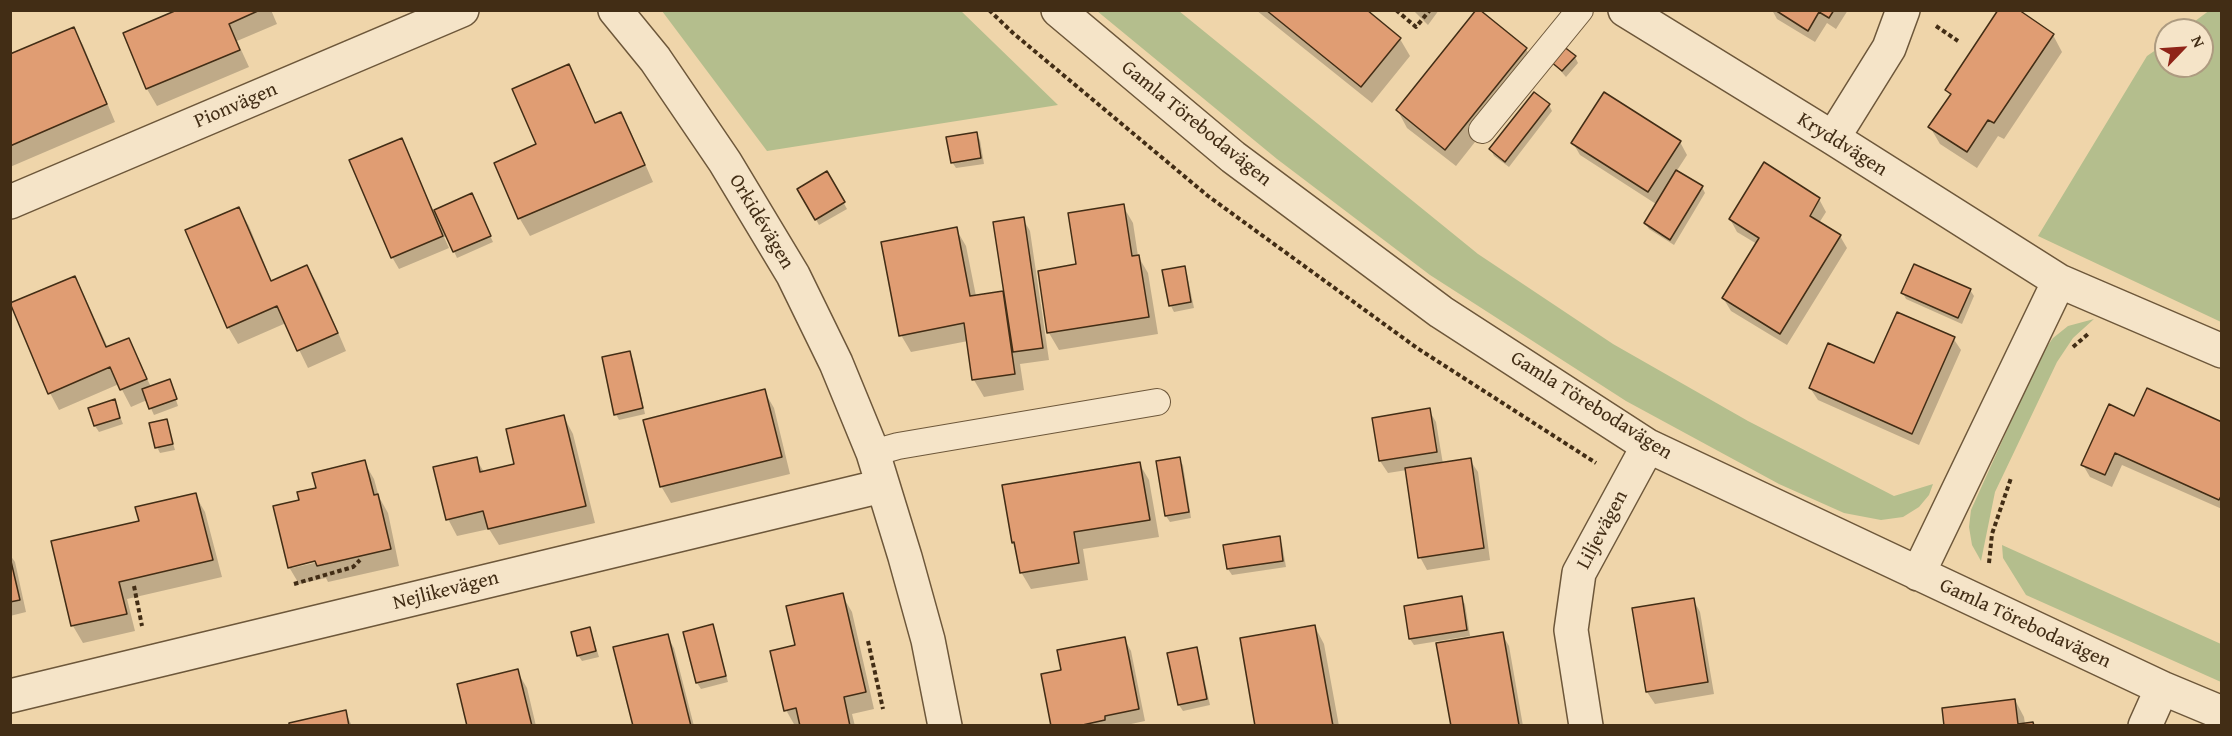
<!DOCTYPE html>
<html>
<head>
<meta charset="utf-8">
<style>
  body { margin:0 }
  #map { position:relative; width:2232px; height:736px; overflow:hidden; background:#efd5aa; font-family:"Gentium Book Plus",serif }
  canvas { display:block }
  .frame { position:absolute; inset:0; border:12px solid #422d15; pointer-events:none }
  .north { position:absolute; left:2154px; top:18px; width:60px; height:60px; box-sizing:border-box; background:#f5e4c8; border:2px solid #ad9b80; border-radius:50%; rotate:65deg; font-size:16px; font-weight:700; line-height:24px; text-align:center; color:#422d15 }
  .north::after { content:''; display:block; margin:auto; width:21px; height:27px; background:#8f2418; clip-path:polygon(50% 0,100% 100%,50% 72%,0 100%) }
</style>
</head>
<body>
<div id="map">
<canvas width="2232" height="736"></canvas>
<div class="frame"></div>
<div class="north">N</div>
</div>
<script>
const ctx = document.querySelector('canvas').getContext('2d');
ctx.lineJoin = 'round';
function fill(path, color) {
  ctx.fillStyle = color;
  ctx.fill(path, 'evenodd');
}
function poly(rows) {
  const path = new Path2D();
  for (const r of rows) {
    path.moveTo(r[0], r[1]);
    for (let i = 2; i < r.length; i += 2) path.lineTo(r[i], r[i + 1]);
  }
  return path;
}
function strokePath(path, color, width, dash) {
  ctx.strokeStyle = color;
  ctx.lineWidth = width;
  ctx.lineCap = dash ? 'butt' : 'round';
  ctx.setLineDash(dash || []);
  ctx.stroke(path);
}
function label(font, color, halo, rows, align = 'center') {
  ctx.font = font + ' "Gentium Book Plus",serif';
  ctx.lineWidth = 4.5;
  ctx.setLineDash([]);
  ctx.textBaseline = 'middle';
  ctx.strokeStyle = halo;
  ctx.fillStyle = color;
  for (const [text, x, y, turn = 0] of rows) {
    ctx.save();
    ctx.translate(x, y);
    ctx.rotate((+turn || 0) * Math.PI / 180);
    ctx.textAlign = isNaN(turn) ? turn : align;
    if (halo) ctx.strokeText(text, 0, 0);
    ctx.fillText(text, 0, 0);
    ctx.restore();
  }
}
fill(poly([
  [2210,10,2222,11,2221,322,2038,236,2147,56,2166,43,2166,66,2202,66,2202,30,2183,30],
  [662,11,961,11,1058,105,767,151],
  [1097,11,1179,11,1478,254,1613,344,1748,421,1894,496,1933,484,1929,495,1919,507,1903,517,1881,520,1844,513,1779,484,1626,401,1430,275,1277,159],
  [2094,319,2073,338,2057,362,1995,492,1981,561,1972,545,1969,527,1971,510,2041,355,2053,338,2068,326],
  [2002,545,2221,644,2221,682,2026,595,2003,558]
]), '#b4be8d');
fill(poly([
  [178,10,271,10,277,24,237,41,249,67,157,106,147,89,125,34],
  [1256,10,1364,10,1400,39,1410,56,1372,103],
  [1413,10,1439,10,1428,25],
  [1772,10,1848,10,1836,29,1827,23,1815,42,1777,19],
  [73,29,83,45,115,122,10,167,10,56],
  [2053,35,2062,52,2004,139,1998,136,1977,168,1940,144,1930,127,1951,97,1947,91],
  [1526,49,1535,66,1456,166,1407,128,1398,111],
  [1575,57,1578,63,1566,77,1552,61],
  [568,66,596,124,621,114,630,130,653,182,530,236,520,219,496,163,538,145],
  [1605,94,1680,142,1687,155,1676,172,1702,187,1705,193,1674,245,1649,229,1645,223,1656,204,1580,155,1573,143],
  [1549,105,1552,111,1509,167,1494,156,1491,150],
  [976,134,980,140,984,164,956,168,952,162],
  [401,140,434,212,471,195,493,242,457,258,447,236,444,237,449,248,399,269,392,257],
  [827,173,847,209,819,225,799,189],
  [1819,199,1826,212,1819,223,1840,236,1847,248,1787,345,1731,311,1723,298,1757,244,1737,232,1730,219],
  [1123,206,1133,223,1138,256,1148,273,1158,334,1059,350,1049,333,1078,266],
  [239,209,249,226,272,282,307,266,317,283,346,351,308,368,286,323,238,344,228,327],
  [1023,219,1030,231,1049,360,1020,364,1024,390,984,397,974,380,968,341,911,352,901,335,956,229,966,246,976,296,1003,293,1006,299],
  [1184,268,1187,274,1194,308,1174,312,1171,306,1164,272],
  [75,278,84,295,108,348,128,339,151,387,171,385,178,406,154,415,147,400,131,407,119,384,59,410,50,393],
  [1970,290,1974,296,1962,324,1906,299,1903,293],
  [1953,338,1961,350,1919,445,1818,400,1810,388],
  [629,353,633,359,645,414,619,420,616,414],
  [764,391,774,408,790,474,671,503,661,486],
  [114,401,123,424,99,432,95,426],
  [1429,410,1436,422,1443,464,1470,460,1478,472,1490,560,1427,570,1420,557,1407,470,1388,473,1380,461,1374,419],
  [564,417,573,434,595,523,499,545,489,529,457,536,448,519,476,459,484,472,516,465],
  [2135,418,2222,424,2222,509,2122,465,2112,487,2090,477,2083,465],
  [166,421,175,450,160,453,157,447],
  [1179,459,1183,465,1191,518,1170,522,1166,516],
  [364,462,374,479,379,497,388,513,399,566,328,582,326,578,299,584,289,567,301,501,317,489],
  [322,558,323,561,292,568,292,565],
  [1139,463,1149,480,1159,537,1083,549,1088,580,1031,589,1021,572,1017,550,1013,542],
  [195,495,205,512,222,577,127,599,135,631,83,643,73,626,53,542,141,522],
  [1279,538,1282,544,1286,567,1232,575,1228,569],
  [10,555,15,562,26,612,10,616],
  [842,595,852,612,874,709,852,714,855,726,795,726,786,710,797,647],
  [1461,598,1465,604,1470,636,1414,645,1410,639,1406,607],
  [1693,599,1700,612,1714,694,1655,704,1647,692,1633,609],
  [712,626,715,632,728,682,701,689,697,683],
  [1315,627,1324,644,1339,726,1257,726],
  [590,628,599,657,582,661,578,655],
  [1502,634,1509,646,1523,726,1452,726],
  [667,636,674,648,694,726,635,726],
  [1124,638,1131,651,1145,721,1122,726,1053,726,1062,671],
  [1196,649,1199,655,1210,705,1183,711,1179,705],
  [517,671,527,688,536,726,469,726],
  [2015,700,2024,717,2025,724,1946,726],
  [345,711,352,726,291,726]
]), '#0003');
const building = poly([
  [260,10,229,24,240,50,146,89,123,33,177,10,260,10],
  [1266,10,1367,10,1401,38,1361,87,1266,10],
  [1476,10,1480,10,1527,48,1445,150,1396,110,1476,10],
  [1775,10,1834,10,1829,18,1819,12,1808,31,1775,10],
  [1998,10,2019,10,2054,34,1994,123,1988,120,1967,152,1928,127,1951,94,1945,90,1998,10],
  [74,27,107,104,10,146,10,54,74,27],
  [1563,46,1576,56,1562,71,1550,61,1563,46],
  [569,64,595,123,621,112,645,165,518,219,494,163,536,144,512,89,569,64],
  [1534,92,1550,104,1505,162,1489,149,1534,92],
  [1604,92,1681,141,1648,192,1571,143,1604,92],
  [977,132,981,158,951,163,946,137,977,132],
  [402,138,443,236,391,258,349,160,402,138],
  [1764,162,1820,198,1810,216,1841,235,1780,334,1722,298,1759,238,1729,219,1764,162],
  [1676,170,1703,186,1670,240,1644,223,1676,170],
  [827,171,845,202,815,220,797,189,827,171],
  [472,193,491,236,453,252,434,210,472,193],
  [1124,204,1132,256,1139,255,1149,317,1047,333,1038,271,1076,264,1068,213,1124,204],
  [239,207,271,281,307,265,338,333,297,351,277,306,227,328,185,230,239,207],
  [1024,217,1043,348,1013,352,993,222,1024,217],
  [957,227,970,296,1003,291,1015,374,972,380,964,323,899,336,881,242,957,227],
  [1914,264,1971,289,1958,318,1901,293,1914,264],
  [1185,266,1191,302,1169,306,1162,270,1185,266],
  [75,276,106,347,129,338,147,379,120,390,110,367,48,394,10,303,75,276],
  [1897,312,1955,337,1912,434,1809,388,1828,343,1874,363,1897,312],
  [630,351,643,408,614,415,602,357,630,351],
  [170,379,177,399,149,409,142,389,170,379],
  [2147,388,2222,422,2222,494,2219,500,2115,453,2105,475,2081,465,2109,404,2134,416,2147,388],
  [765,389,782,457,660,487,643,420,765,389],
  [115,399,120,418,94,426,88,408,115,399],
  [1430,408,1437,452,1379,461,1372,418,1430,408],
  [564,415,586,506,488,529,483,511,446,520,433,467,477,457,480,472,514,464,506,429,564,415],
  [167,419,173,444,155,448,149,423,167,419],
  [1180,457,1189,512,1165,516,1156,461,1180,457],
  [1471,458,1484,548,1418,558,1405,468,1471,458],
  [365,460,374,495,378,494,391,549,317,566,315,561,288,568,273,506,299,500,297,492,316,488,312,473,365,460],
  [1140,462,1150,520,1074,532,1079,563,1020,573,1014,542,1012,543,1002,485,1140,462],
  [196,493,213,560,119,582,127,614,71,626,51,541,139,521,135,507,196,493],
  [1280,536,1283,561,1227,569,1223,545,1280,536],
  [10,557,20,600,10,602,10,557],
  [843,593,866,692,844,697,850,726,800,726,796,708,784,711,770,651,795,645,786,606,843,593],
  [1462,596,1467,630,1409,639,1404,606,1462,596],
  [1694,598,1708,682,1646,692,1632,608,1694,598],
  [713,624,726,676,696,683,683,632,713,624],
  [1315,625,1333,726,1255,726,1240,638,1315,625],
  [590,627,596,651,577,656,571,632,590,627],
  [1503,632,1519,725,1451,726,1436,643,1503,632],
  [668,634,691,726,633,726,613,647,668,634],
  [1125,637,1139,709,1105,716,1105,720,1078,726,1051,726,1041,674,1061,670,1057,650,1125,637],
  [1197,647,1207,699,1178,705,1167,653,1197,647],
  [518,669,532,726,467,726,457,684,518,669],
  [2015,699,2018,724,2033,722,2034,726,1944,726,1942,708,2015,699],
  [346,710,349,726,289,726,289,723,346,710]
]);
fill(building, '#e09d73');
strokePath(building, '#422d15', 1.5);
const service = poly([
  [1482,130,1580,10],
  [873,453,898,446,1157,402]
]);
const minor = poly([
  [615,10,655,59,725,162,793,275,836,363,873,453,905,557,928,640,945,726],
  [1058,10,1233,157,1441,312,1648,446,2162,688,2222,713],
  [1625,10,1833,138,2059,281,2222,351],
  [1833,138,1889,48,1903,10],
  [10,202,462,10],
  [1918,574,2059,281],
  [10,696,882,486],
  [1586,726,1571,630,1579,573,1648,446],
  [2145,726,2162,688]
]);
strokePath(service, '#6d573a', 28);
strokePath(minor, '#6d573a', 36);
strokePath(poly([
  [989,10,1013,33,1208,196,1417,348,1596,463],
  [1396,10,1416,27,1430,10],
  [1936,26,1958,41],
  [2073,347,2088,334],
  [1989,563,1992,534,2011,478],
  [294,584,353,567,360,560],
  [134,586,142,626],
  [868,641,883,709]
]), '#422d15', 4, [4.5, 3]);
strokePath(service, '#f5e4c8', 26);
strokePath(minor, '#f5e4c8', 33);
label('20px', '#422d15', '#f5e4c8', [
  ["Pionvägen",236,106,-23],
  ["Gamla Törebodavägen",1196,124,39],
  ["Kryddvägen",1842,145,32],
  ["Orkidévägen",761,222,59],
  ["Gamla Törebodavägen",1591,406,32],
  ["Liljevägen",1603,530,-62],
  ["Nejlikevägen",446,591,-14],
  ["Gamla Törebodavägen",2025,624,25]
]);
</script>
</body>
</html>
